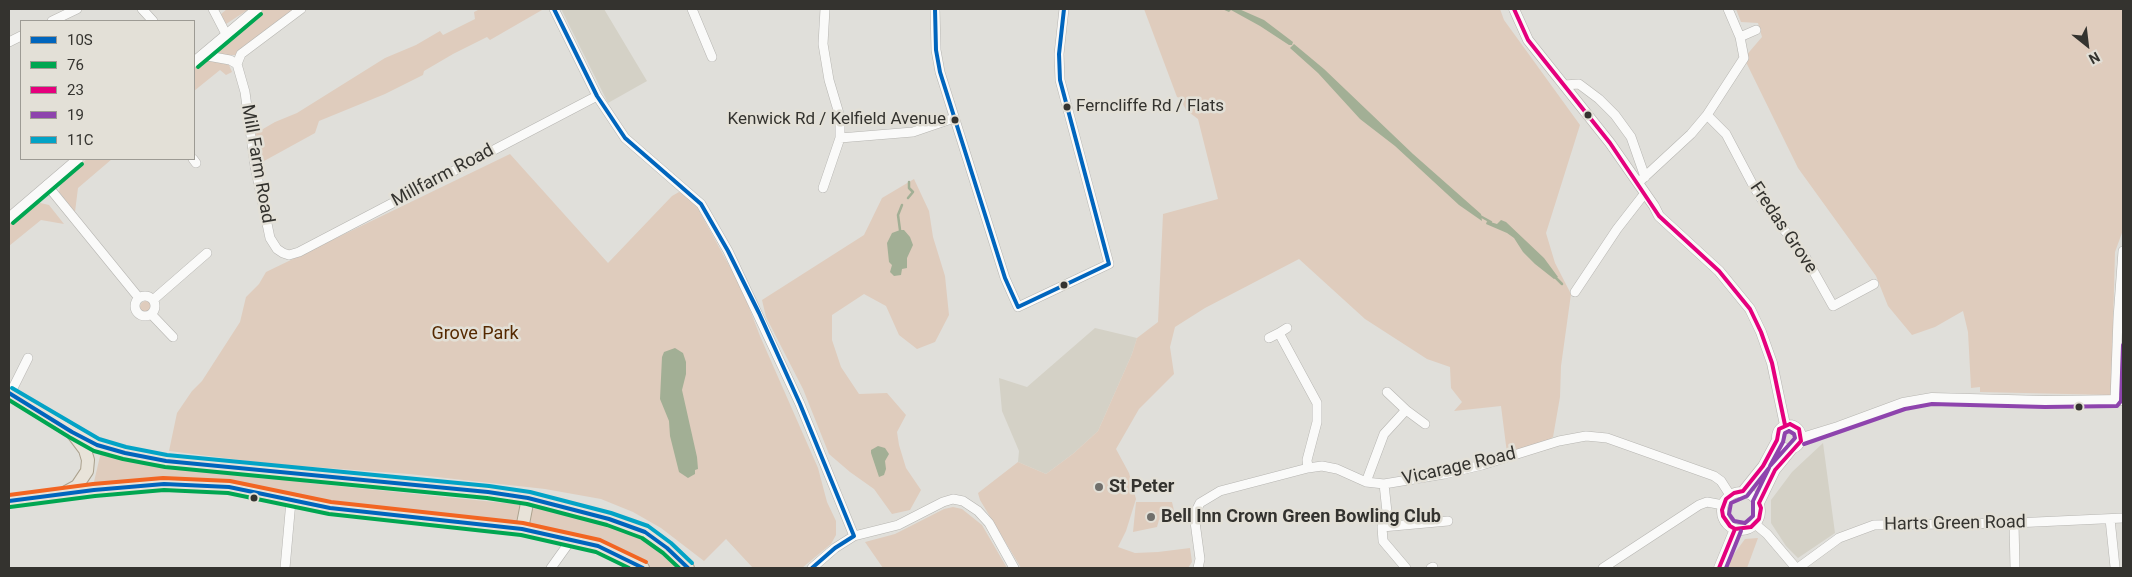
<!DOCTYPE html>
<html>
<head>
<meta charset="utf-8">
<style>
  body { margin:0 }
  #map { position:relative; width:2132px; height:577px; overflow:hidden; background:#e0dfda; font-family:Roboto,sans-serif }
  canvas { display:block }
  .frame { position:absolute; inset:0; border:10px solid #34332f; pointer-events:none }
  .legend { position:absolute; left:20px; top:20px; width:175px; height:140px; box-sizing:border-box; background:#e3e0d7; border:1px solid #9d9b94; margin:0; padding:6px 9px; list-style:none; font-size:15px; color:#34332f }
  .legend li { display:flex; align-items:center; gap:10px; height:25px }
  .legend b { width:25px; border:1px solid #9d9b94 }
  .north { position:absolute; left:2062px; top:20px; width:50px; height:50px; -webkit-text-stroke:4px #e3e0d7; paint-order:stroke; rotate:151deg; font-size:14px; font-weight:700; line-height:20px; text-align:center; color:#34332f }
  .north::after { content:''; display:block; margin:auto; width:18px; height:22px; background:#34332f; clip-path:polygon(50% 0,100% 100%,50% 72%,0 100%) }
</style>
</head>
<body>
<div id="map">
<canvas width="2132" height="577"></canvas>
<div class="frame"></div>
<ul class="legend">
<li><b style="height:6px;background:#0065bd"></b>10S</li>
<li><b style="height:6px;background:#00a651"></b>76</li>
<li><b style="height:6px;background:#e5007d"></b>23</li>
<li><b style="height:6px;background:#8e44ad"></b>19</li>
<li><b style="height:6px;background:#03a3c6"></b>11C</li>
</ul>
<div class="north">N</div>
</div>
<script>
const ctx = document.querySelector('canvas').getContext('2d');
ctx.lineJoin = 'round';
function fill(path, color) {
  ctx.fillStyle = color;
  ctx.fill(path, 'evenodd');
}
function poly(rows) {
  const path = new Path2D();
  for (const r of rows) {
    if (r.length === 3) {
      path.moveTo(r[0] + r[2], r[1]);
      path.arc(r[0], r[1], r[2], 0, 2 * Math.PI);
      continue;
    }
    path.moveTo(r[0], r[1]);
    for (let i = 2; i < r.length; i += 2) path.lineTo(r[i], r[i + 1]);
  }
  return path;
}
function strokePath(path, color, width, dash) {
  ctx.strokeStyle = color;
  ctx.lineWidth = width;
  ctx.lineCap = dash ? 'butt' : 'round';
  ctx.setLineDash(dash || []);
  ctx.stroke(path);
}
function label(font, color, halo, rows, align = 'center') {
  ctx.font = font + ' Roboto,sans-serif';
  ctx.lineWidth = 5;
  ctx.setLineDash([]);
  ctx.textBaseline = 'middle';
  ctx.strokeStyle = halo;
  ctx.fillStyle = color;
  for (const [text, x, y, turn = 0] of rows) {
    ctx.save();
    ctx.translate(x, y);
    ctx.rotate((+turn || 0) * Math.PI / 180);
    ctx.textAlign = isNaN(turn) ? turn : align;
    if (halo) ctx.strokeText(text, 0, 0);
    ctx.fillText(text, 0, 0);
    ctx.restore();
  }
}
fill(poly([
  [561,9,604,9,647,81,608,103],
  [1095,328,1137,338,1132,354,1098,431,1074,453,1046,474,1018,462,1019,451,1002,411,999,378,1027,387],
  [1823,443,1835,533,1798,558,1786,546,1771,523,1771,500,1792,472]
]), '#d4d1c6');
fill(poly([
  [227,9,249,9,226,24,221,14],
  [262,9,296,9,235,55,217,55,213,50],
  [480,9,542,10,490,40,487,37,453,54,424,71,423,75,385,94,319,121,315,133,255,166,251,136,275,122,297,113,385,58,416,45,440,31,443,35,475,19,474,12],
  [1144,9,1500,9,1504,20,1580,125,1546,233,1555,263,1571,294,1561,366,1560,397,1553,437,1546,441,1507,453,1501,406,1454,411,1462,402,1451,388,1450,367,1427,359,1365,319,1299,259,1205,308,1175,327,1170,347,1174,374,1139,409,1116,449,1129,473,1136,499,1126,531,1118,547,1135,553,1158,552,1190,548,1192,562,1188,568,1021,568,980,500,978,493,1018,462,1046,474,1074,453,1098,431,1132,354,1137,338,1158,322,1163,214,1218,199,1198,119,1186,110,1180,98,1177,97],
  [1736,9,2123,9,2123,230,2115,252,2111,395,1980,392,1980,387,1971,388,1968,332,1963,311,1935,327,1912,335,1888,306,1876,276,1798,168,1744,58,1762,37,1758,23,1741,22],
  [204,59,229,65,232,72,226,75,220,70,194,91,194,68],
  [510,154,608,263,672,196,679,192,687,196,696,205,742,289,760,336,818,468,827,502,836,521,836,535,831,544,802,568,753,568,726,539,704,561,661,528,633,512,601,499,545,489,409,474,272,464,169,451,177,413,192,391,202,381,240,322,246,297,259,284,266,272],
  [87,159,112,159,78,188,75,212,59,192,61,180],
  [914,179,929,211,933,237,945,276,949,315,935,342,917,349,899,335,886,306,864,294,832,315,832,340,841,367,859,394,887,393,906,415,897,432,899,445,906,468,921,490,910,510,892,514,874,489,850,472,829,454,803,389,766,317,762,300,864,235,882,198],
  [36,202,49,205,64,224,41,220,9,246,9,224],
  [146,307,6],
  [101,452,299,480,308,483,534,506,586,517,641,538,678,568,650,568,626,554,511,524,308,497,93,486],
  [1136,502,1172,502,1175,515,1159,520,1157,527,1133,532],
  [953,507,962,509,982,525,1007,568,883,568,865,542,895,534,944,509],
  [1758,538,1747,568,1727,568,1734,554,1745,539]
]), '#dfccbd');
fill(poly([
  [1222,9,1239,9,1264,20,1293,42,1292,45,1289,45,1260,26,1231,10,1229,12],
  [1294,44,1324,69,1413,154,1481,214,1482,221,1459,205,1395,146,1360,119,1318,73,1290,48],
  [1501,220,1506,222,1544,258,1558,277,1554,279,1535,264,1523,252,1514,238,1507,233,1486,224,1487,221,1497,224],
  [900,230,904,230,910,237,913,245,907,258,907,268,902,269,901,275,894,276,890,272,892,265,889,262,887,243,892,233],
  [675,348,683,353,686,362,686,374,682,390,697,457,698,469,695,470,695,474,688,478,679,472,670,436,669,421,660,399,662,357,664,352],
  [878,446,885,448,889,454,885,461,886,469,884,475,879,477,871,453,871,450]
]), '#a2af95');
strokePath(poly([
  [908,198,913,192,909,188,909,182],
  [1480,216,1491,222],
  [900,230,898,215,902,205],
  [1554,276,1562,284]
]), '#a2af95', 2.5);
const minor = poly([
  [142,9,153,21],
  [213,9,226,34],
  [301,9,241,54,237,64,245,92,255,166,270,238,277,249,283,253,289,255,299,252,597,96],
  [554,9,597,96,625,138,701,204,728,251,800,404,854,536],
  [692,9,712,57],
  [935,9,936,50,940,72,1005,278,1018,307,1109,264,1060,80,1059,54,1064,9],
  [52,21,77,9],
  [1740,37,1756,30],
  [9,42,21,36],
  [202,55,230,60,237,64],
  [1564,85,1579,84,1599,99,1615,115,1631,137,1645,177],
  [1707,115,1726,134,1754,187,1768,209,1806,258,1833,306,1874,284],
  [840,138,913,132,954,118],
  [193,159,196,163],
  [1638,183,1691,134,1707,115,1744,58,1740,37,1728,9],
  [47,185,139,298],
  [823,188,840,138,840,117,829,80,823,44,825,9],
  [1575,292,1617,229,1645,193],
  [145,306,10],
  [153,300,207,253],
  [152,315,173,337],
  [1287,328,1279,333,1317,403,1317,422,1307,460,1308,468],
  [1269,338,1279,333],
  [1387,392,1406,410],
  [10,394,28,358],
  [2115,400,2118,318,2123,251],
  [1366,482,1384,434,1406,410,1425,424],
  [1384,484,1387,512,1382,527,1383,541,1406,568],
  [2110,519,2115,567],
  [2014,523,2015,568],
  [1755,524,1767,534,1796,568],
  [1382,527,1448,521],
  [285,568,291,501],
  [551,568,571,540],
  [812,568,835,548,854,536,898,525,943,502,953,499,963,501,978,511,989,523,1014,568],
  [1198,568,1200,559,1195,522,1196,511,1200,503,1220,491,1308,468,1322,466,1337,469,1366,482,1384,484,1444,474,1482,465,1559,441,1586,436,1607,438,1714,476,1721,481,1730,495],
  [1431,568,1433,567],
  [1603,568,1699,505,1707,502,1723,505],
  [1798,568,1839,538,1874,525,2014,523,2123,518]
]);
const tertiary = poly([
  [1514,9,1528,40,1610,143,1654,206,1659,216,1719,271,1750,309,1761,332,1772,363,1785,425],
  [194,62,257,9],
  [9,218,78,159],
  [1789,437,12],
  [1802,438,1838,427,1903,403,1932,398,2045,401,2123,400],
  [1743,491,1763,466,1777,440],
  [1741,511,19],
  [1759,503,1775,470,1792,449],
  [1719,568,1735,529]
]);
const primary = poly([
  [9,393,72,432,97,445,125,453,166,461,488,492,528,498,609,519,645,532,667,548,688,568],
  [66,492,77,486,87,471,88,460,85,450,73,434],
  [9,501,94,490,164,484,229,487,330,508,522,529,598,546,643,568],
  [522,529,528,498]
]);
strokePath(minor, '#b6b5b1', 10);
strokePath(tertiary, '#b6b5b1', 11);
strokePath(primary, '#aba18d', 14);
strokePath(minor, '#fafaf9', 9);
strokePath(tertiary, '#fafaf9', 10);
strokePath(primary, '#e8e3d9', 12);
strokePath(poly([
  [554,9,597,96,625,138,701,204,728,251,759,313,800,404,854,536,835,548,812,568],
  [935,9,936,50,940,72,1005,278,1018,307,1109,264,1060,80,1059,54,1064,9],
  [9,393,72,432,97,445,125,453,166,461,488,492,528,498,609,519,645,532,667,548,688,568],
  [9,501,94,490,164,484,229,487,330,508,522,529,598,546,643,568]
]), '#0065bd', 4);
strokePath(poly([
  [198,67,261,14],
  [13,223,82,164],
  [9,400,69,437,94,451,123,459,165,467,487,498,527,504,607,525,642,538,663,553,679,568],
  [10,507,95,496,164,490,228,493,329,514,521,535,596,552,629,568]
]), '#00a651', 4);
strokePath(poly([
  [1514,9,1528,40,1610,143,1659,216,1719,271,1750,309,1761,332,1772,363,1785,425],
  [1790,424,1799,429,1801,441,1775,470,1759,503,1761,508,1759,519,1751,527,1735,529,1730,526,1723,516,1722,510,1726,499,1734,493,1743,491,1763,466,1777,440,1779,429,1790,424],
  [1719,568,1735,529]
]), '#e5007d', 4);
strokePath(poly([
  [1789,431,1794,434,1795,438,1770,466,1783,442,1785,433,1789,431],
  [1804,444,1905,409,1932,404,2045,407,2117,406,2121,401,2123,345],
  [1769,468,1753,501,1753,516,1745,523,1734,521,1729,514,1731,503,1747,496,1769,468],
  [1726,568,1741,531]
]), '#8e44ad', 4);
strokePath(poly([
  [12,388,99,439,126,447,167,455,489,486,530,492,611,513,648,526,671,543,692,563]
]), '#03a3c6', 4);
strokePath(poly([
  [9,495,93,484,163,478,230,481,331,502,523,523,600,540,646,562]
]), '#f26522', 4);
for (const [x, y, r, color] of [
  [1067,107,4.5,"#34332f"],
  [1588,115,4.5,"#34332f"],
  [955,120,4.5,"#34332f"],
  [1064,285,4.5,"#34332f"],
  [2079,407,4.5,"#34332f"],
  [1099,487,5,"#706f6b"],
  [254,498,4.5,"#34332f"],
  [1151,517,5,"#706f6b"]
]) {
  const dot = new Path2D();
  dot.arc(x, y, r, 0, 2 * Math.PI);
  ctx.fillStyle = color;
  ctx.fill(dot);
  strokePath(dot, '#e3e0d7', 2);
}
label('17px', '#34332f', '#e3e0d7', [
  ["Ferncliffe Rd / Flats",1076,107],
  ["Kenwick Rd / Kelfield Avenue",946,120,"right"]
], 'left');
label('18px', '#34332f', '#e3e0d7', [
  ["Mill Farm Road",257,164,80],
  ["Millfarm Road",443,176,-28],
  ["Fredas Grove",1783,228,56],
  ["Vicarage Road",1459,467,-13],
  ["Harts Green Road",1955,524,-1]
]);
label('18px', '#552900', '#e3e0d7', [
  ["Grove Park",475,334]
]);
label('bold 18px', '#34332f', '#e3e0d7', [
  ["St Peter",1109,487],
  ["Bell Inn Crown Green Bowling Club",1161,517]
], 'left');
</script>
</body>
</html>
